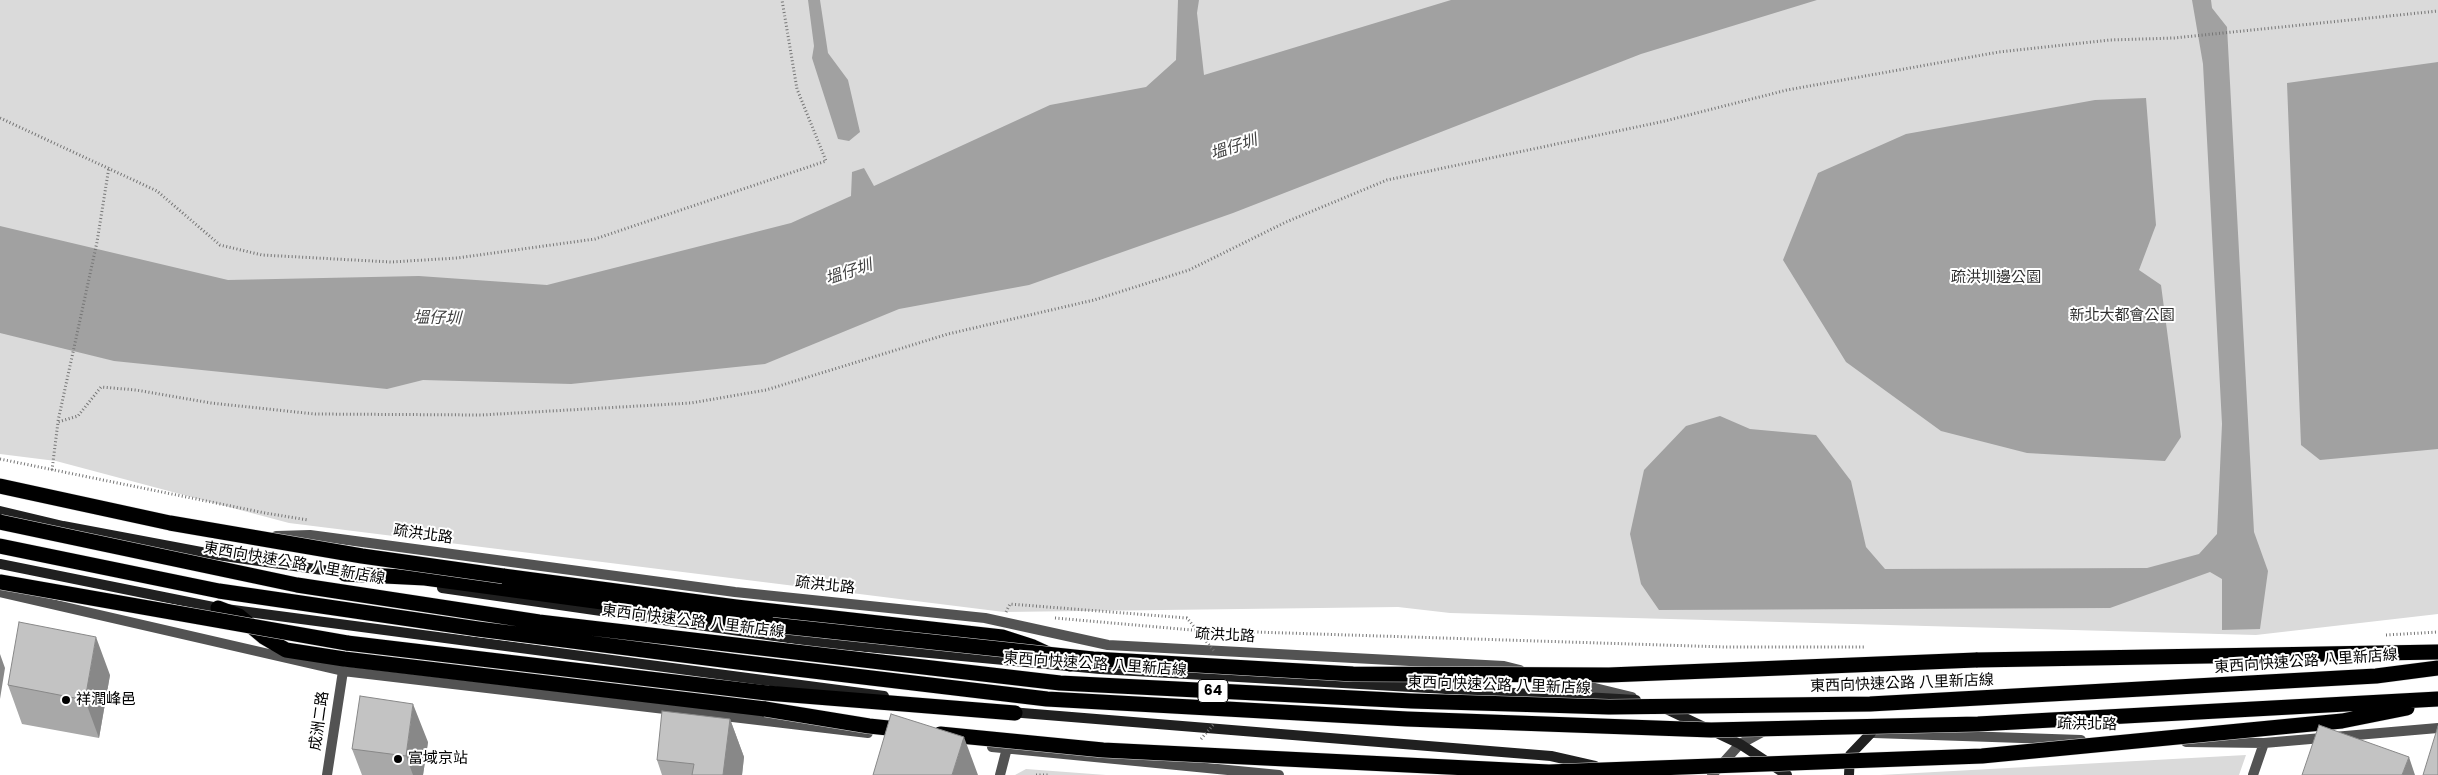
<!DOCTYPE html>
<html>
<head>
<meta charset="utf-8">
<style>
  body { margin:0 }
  canvas { display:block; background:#fff }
</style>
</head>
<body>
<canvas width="2438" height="775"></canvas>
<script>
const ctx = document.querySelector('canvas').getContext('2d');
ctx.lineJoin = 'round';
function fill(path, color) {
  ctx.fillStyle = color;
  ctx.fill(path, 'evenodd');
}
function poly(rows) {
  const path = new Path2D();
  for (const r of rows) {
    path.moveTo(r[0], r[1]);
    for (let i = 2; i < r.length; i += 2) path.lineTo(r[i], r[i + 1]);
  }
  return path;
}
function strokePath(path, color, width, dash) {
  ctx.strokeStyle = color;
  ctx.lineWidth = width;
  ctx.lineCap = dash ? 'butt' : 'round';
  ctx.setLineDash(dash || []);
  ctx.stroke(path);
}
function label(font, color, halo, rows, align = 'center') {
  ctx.font = font + ' Poppins,"Noto Sans TC",sans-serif';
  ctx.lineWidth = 4;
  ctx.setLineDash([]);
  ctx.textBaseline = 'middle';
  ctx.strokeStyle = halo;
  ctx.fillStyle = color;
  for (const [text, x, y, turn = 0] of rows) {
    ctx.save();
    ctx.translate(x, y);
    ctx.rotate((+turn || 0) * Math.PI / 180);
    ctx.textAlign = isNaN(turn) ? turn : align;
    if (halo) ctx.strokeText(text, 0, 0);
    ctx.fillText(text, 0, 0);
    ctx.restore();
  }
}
fill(poly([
  [0,0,2438,0,2438,614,2256,635,1450,613,1398,607,1004,612,289,523,56,461,0,454],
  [2246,755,2239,775,1880,775],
  [1026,769,1106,775,1015,775]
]), '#dadada');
fill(poly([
  [808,0,820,0,828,53,848,80,860,132,849,141,838,139,812,58,814,46],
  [1178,0,1199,0,1197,13,1204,75,1451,0,1817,0,1641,54,1233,213,1029,285,899,309,765,364,571,384,423,380,387,389,114,361,0,333,0,226,228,280,419,276,547,285,791,223,851,196,852,172,864,168,874,186,1050,105,1146,87,1176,60],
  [2192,0,2211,0,2212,8,2227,27,2254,532,2268,571,2260,629,2222,630,2222,579,2210,572,2110,608,1659,610,1641,584,1630,534,1644,470,1686,426,1720,416,1750,429,1816,435,1851,481,1866,547,1885,569,2147,568,2199,554,2217,534,2222,424,2203,64],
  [2438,62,2438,449,2320,460,2301,445,2287,83],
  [2146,98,2156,225,2139,270,2161,285,2181,437,2165,461,2027,453,1941,431,1846,362,1783,260,1818,173,1906,134,2095,100]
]), '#a1a1a1');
const highway = poly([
  [345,574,425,578,772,625],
  [503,576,736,607,1002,637,1033,647,1070,664],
  [218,608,239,616,264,637,286,650,344,659,765,709],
  [347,643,767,693,1015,713],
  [1976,660,2438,652]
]);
strokePath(highway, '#dbdbdb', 16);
strokePath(poly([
  [0,118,157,191,220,245,262,255,391,262,457,258,595,239,826,161,797,89,782,0],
  [58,421,97,242,109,167],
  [0,459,265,513,308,520],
  [52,470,58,422,78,416,101,387,136,390,211,403,315,414,481,415,691,403,766,390,948,334,1094,300,1189,270,1286,222,1387,180,1665,121,1787,90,1999,52,2110,40,2174,38,2438,11],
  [1055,618,1192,630,1725,647,1865,647],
  [2386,635,2438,632],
  [1036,775,1050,775]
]), '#757575', 3, [1, 2.5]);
strokePath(poly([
  [276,536,310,535,735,592,985,618,1108,645,1504,666,1520,670],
  [1558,679,1632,697]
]), '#535353', 10);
strokePath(poly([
  [0,592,343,671,868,733],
  [1874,733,2081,740],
  [2186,742,2264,743,2438,728],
  [992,747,1279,775],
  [327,775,343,671],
  [1000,775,1007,748],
  [1712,775,1740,744,1764,731],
  [2253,775,2264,743]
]), '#535353', 10);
strokePath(poly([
  [0,511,63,526,217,555,351,574],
  [0,564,218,608,884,696],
  [442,588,823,643,1100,669,1636,700],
  [1664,708,1740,744,1787,775],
  [1010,712,1551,756,1595,766],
  [1849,775,1850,755,1871,733]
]), '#202020', 10);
strokePath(highway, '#000', 15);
const highwayBridge = poly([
  [0,486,170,523,362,556,503,576],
  [0,522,297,585,539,622,1060,683,1412,701,1609,707,1870,704,2376,676,2438,668],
  [0,546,219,591,478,629,738,662,1047,699,1407,719,1711,730,1978,724,2438,699],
  [0,582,347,643],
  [772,625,1093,659,1353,674,1609,675,1976,660],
  [765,709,869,726,907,730],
  [940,734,1103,750,1549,772,1982,756,2342,721,2407,708]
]);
strokePath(highwayBridge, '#dbdbdb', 16, []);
strokePath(poly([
  [1006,612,1010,604,1187,618,1214,651],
  [1201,739,1214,724]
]), '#757575', 3, [1, 2.5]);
strokePath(highwayBridge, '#000', 15);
fill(poly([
  [110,675,99,738,22,724,8,685],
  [730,719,744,757,742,775,662,775,657,760],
  [428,742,423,775,362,775,352,749]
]), '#a8a8a8');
fill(poly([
  [96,637,110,675,99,738,85,700],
  [0,654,5,668,0,699],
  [413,704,428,742,423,775,413,775,406,756],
  [730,719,744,757,742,775,723,775],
  [964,737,978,775,952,775],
  [2409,757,2415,775,2402,775]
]), '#888');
const building = poly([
  [19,622,96,637,85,700,8,685,19,622],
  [360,696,413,704,406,756,352,749,360,696],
  [662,711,730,719,723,775,692,775,694,764,657,760,662,711],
  [891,714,964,737,952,775,873,775,891,714],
  [2319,725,2409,757,2402,775,2302,775,2319,725],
  [2438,726,2438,775,2423,775,2438,726]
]);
fill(building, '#c3c3c3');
strokePath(building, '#888', 1);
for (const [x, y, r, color] of [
  [66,700,5,"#000"],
  [398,759,5,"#000"]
]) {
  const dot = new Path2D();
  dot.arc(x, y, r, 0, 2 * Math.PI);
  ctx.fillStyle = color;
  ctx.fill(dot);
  strokePath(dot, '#fff', 2);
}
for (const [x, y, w] of [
  [1213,691,30]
]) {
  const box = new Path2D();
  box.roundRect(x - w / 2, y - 11.5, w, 23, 4);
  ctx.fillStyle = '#fff';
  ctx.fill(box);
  strokePath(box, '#000', 1);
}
label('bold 14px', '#000', null, [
  ["64",1213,691]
]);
label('15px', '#313131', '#fff', [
  ["疏洪圳邊公園",1996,278],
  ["新北大都會公園",2122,316]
]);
label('15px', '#000', '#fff', [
  ["疏洪北路",423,535,8],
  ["東西向快速公路 八里新店線",294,564,10],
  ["疏洪北路",825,586,6],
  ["東西向快速公路 八里新店線",693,622,7],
  ["疏洪北路",1225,636,3],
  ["東西向快速公路 八里新店線",2306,662,-4],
  ["東西向快速公路 八里新店線",1095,665,4],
  ["東西向快速公路 八里新店線",1902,684,-2],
  ["東西向快速公路 八里新店線",1499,686,2],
  ["成洲二路",320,721,-82],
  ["疏洪北路",2087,725,1]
]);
label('15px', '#000', '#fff', [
  ["祥潤峰邑",76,700],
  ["富域京站",408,759]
], 'left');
label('italic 16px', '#424242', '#fff', [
  ["塭仔圳",1234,148,-18],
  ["塭仔圳",849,273,-18],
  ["塭仔圳",437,319,1]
]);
</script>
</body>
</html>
